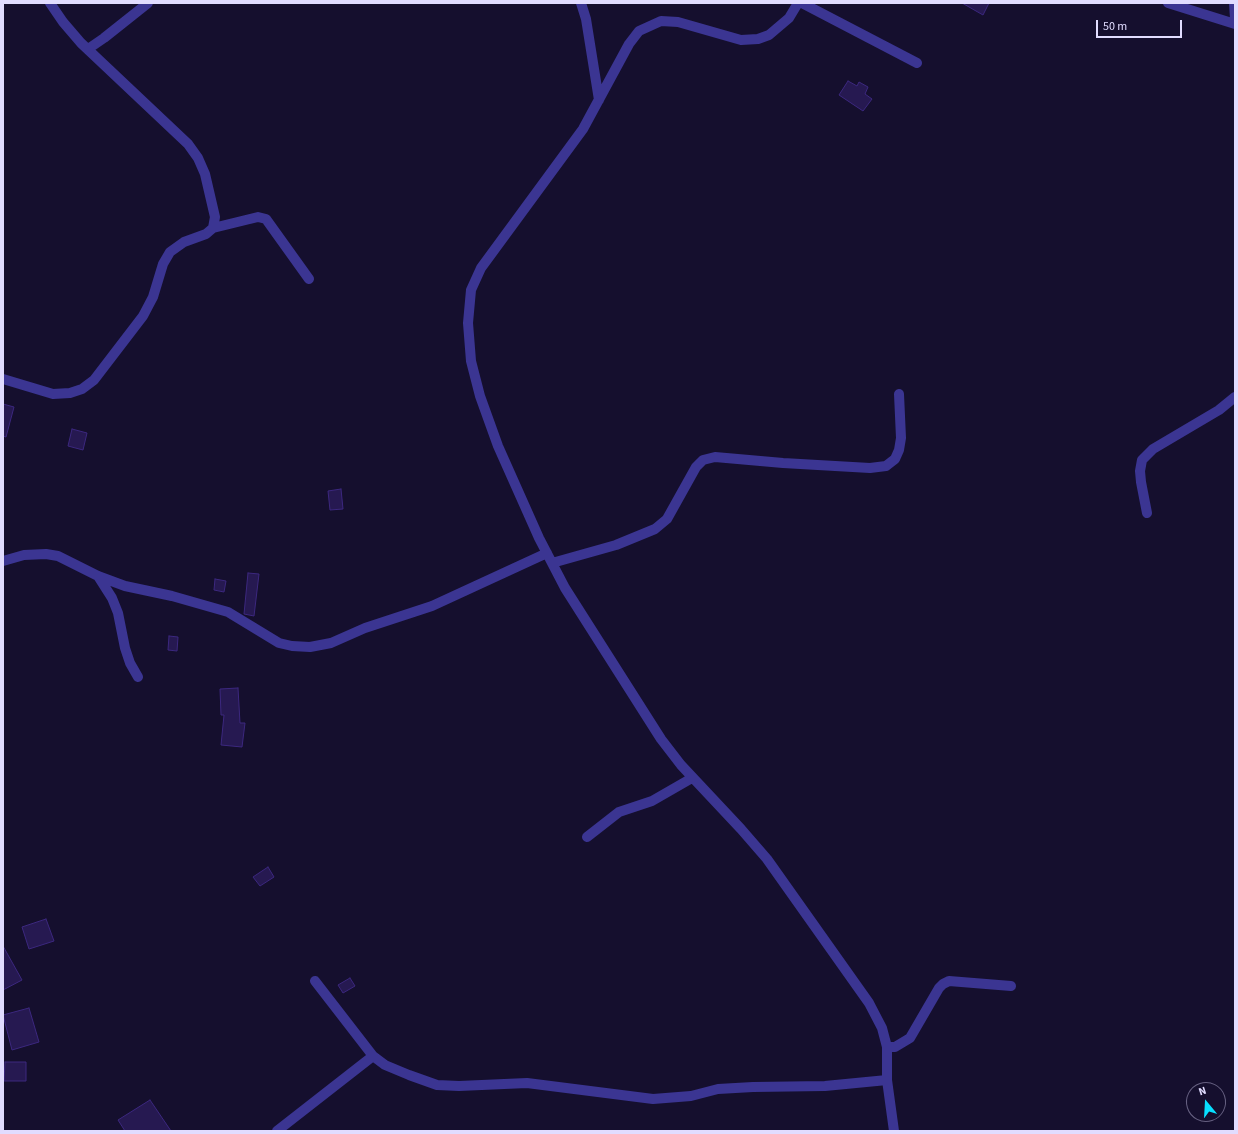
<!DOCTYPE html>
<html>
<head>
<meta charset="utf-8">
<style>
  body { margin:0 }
  #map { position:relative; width:1238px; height:1134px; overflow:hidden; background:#150f2e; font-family:"Source Sans 3",sans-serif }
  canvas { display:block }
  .frame { position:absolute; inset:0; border:4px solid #e1dcff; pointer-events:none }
  .north { position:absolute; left:1186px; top:1082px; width:40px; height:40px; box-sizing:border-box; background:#150f2e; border:1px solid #676182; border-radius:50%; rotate:342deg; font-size:11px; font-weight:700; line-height:16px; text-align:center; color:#e1dcff }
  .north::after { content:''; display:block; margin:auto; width:14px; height:18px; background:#08dfff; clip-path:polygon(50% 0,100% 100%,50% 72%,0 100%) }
  .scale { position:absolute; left:1096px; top:20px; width:86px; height:18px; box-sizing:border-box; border:2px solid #e1dcff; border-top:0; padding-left:5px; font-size:12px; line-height:14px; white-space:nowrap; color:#e1dcff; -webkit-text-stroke:3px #150f2e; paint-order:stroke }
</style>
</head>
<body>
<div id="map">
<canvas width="1238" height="1134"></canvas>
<div class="frame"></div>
<div class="north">N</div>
<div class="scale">50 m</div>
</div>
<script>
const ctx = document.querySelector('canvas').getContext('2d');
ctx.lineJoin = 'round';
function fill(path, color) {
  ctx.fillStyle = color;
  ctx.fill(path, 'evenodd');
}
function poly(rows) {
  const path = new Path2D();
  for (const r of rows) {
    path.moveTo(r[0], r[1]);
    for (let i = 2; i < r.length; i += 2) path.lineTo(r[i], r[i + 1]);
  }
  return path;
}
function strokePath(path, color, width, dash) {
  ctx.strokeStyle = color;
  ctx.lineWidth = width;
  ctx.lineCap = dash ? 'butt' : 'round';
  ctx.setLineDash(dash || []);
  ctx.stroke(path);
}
const building = poly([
  [962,3,989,3,983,15,962,3],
  [848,81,857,86,859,82,868,87,865,94,872,99,863,111,839,95,848,81],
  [3,404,14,407,6,437,3,436,3,404],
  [72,429,87,433,83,450,68,446,72,429],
  [341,489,343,509,330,510,328,491,341,489],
  [248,573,259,574,254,616,244,614,248,573],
  [215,579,226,581,224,592,214,590,215,579],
  [169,636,178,637,177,651,168,650,169,636],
  [238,688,240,723,245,723,242,747,221,745,224,715,221,715,220,689,238,688],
  [268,867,274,877,260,886,253,877,268,867],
  [46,919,54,941,29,949,22,927,46,919],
  [3,946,22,980,3,990,3,946],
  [350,978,355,986,343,993,338,985,350,978],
  [29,1008,39,1042,12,1050,3,1015,29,1008],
  [5,1062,26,1062,26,1081,4,1081,5,1062],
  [150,1100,171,1131,125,1131,118,1120,150,1100]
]);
fill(building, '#261951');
strokePath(building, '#3c287f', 1);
strokePath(poly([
  [581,3,586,19,599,100],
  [798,3,789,18,769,35,758,39,741,40,678,22,661,21,639,31,629,44,583,129,481,268,471,290,468,323,471,361,480,396,498,446,539,538,565,588,661,739,681,765,741,829,767,859,869,1003,882,1028,887,1047,887,1080,894,1131],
  [802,3,917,63],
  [1168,3,1235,24],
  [1234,3,1235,19],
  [88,49,104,38,148,3],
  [213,228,258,217,266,219,309,279],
  [3,379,53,394,70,393,82,389,94,380,143,316,153,297,163,264,170,252,184,242,206,234,213,228,215,217,205,174,198,158,188,144,81,43,63,22,50,3],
  [1147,513,1141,482,1140,471,1142,460,1153,449,1219,410,1235,397],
  [3,561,24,555,46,554,58,556,98,576,125,586,172,596,228,612,279,643,292,646,310,647,331,643,365,628,432,606,547,553],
  [552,563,616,545,655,529,667,519,696,467,703,460,715,457,783,463,870,468,886,466,895,459,899,450,901,438,899,394],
  [98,576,112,598,118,613,125,648,130,663,138,677],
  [587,837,619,812,652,801,692,778],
  [315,981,373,1056,385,1065,409,1075,437,1085,459,1086,527,1083,653,1099,691,1096,718,1089,753,1087,825,1086,887,1080],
  [887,1047,895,1047,910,1038,939,988,943,984,949,981,1011,986],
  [277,1131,373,1056]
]), '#3b3592', 10);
</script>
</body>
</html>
